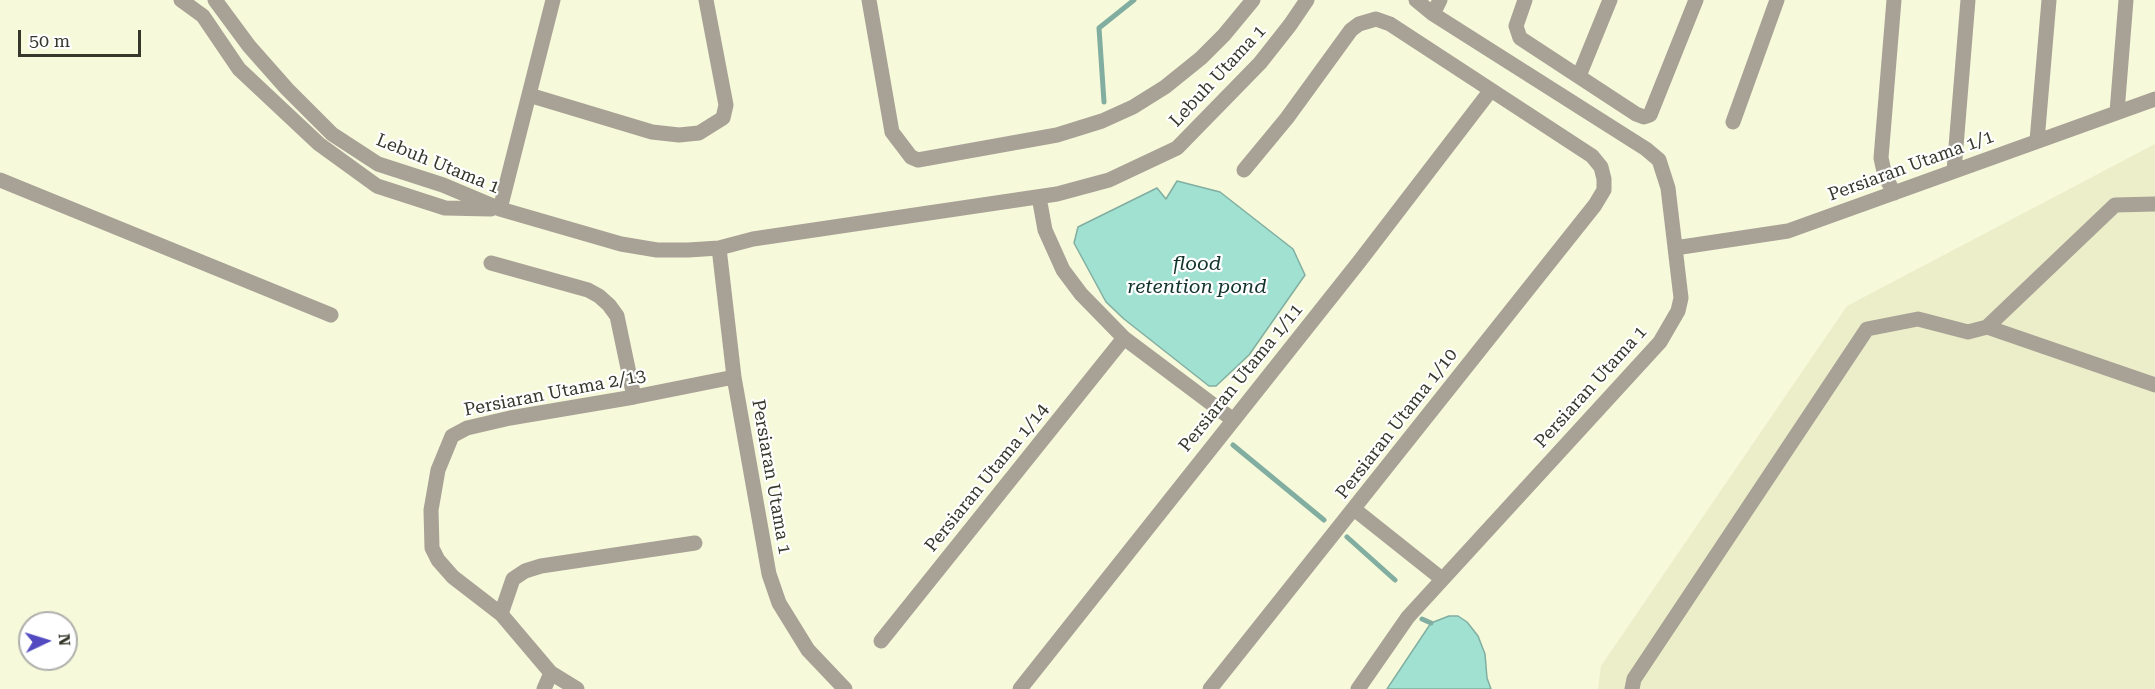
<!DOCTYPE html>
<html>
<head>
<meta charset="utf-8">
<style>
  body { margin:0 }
  #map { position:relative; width:2155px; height:689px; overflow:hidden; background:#f6f9da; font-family:"Roboto Serif",serif }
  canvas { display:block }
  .north { position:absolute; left:18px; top:611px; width:60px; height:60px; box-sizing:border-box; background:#fff; border:2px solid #afafab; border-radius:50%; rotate:86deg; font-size:16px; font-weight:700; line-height:24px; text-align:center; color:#37382c }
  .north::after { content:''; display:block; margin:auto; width:21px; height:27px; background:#534ac1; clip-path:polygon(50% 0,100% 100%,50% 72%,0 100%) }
  .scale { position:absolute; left:18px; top:30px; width:123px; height:27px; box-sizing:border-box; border:3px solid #37382c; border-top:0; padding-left:8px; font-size:18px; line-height:21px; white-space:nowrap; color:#37382c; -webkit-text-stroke:4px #fff; paint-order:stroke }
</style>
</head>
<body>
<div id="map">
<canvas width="2155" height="689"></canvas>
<div class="north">N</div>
<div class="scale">50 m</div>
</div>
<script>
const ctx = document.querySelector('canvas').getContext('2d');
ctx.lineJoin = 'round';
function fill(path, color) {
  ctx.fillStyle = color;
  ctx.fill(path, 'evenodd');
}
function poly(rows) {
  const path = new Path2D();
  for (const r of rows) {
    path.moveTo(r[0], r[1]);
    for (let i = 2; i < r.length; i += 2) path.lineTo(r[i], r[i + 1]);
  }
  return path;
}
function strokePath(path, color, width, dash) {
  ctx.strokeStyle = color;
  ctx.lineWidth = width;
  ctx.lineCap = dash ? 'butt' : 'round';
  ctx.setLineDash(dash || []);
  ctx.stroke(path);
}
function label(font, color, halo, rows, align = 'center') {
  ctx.font = font + ' "Roboto Serif",serif';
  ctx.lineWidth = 4.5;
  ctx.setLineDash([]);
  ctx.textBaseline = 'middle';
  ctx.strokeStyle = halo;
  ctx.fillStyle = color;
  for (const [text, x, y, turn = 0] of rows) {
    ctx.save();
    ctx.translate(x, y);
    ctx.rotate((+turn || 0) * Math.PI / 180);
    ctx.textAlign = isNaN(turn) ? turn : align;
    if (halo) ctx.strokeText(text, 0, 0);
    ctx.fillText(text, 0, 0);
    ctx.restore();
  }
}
fill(poly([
  [2155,144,2155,689,1598,689,1601,666,1847,306]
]), '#ebeec9');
const water = poly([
  [1177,181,1220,192,1293,249,1305,275,1249,355,1216,386,1209,386,1124,319,1106,302,1074,243,1078,227,1157,188,1166,199,1177,181],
  [1449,616,1458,616,1467,622,1478,636,1485,654,1487,678,1491,689,1387,689,1431,623,1449,616]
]);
fill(water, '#a1e1d2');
strokePath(water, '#81aea0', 1.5);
strokePath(poly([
  [1104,102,1099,28,1134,0],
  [1233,445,1324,520],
  [1347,537,1395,580],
  [1422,619,1431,623]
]), '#81aea0', 5);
strokePath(poly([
  [181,0,203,16,239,69,319,144,377,186,445,208,491,209],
  [215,0,249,46,287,89,332,134,378,164,443,185,500,209,621,244,657,250,688,250,719,248,753,239,1057,194,1109,180,1177,148,1260,63,1290,25,1307,0],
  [869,0,892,132,911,157,918,160,1057,135,1102,121,1133,107,1165,87,1201,58,1224,35,1253,0],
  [1525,0,1516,26,1520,38,1636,114,1644,117,1650,115,1696,0],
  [1433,14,1440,0],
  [1579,76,1610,0],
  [529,95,652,132,679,135,699,133,723,118,726,105,706,0],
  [2117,112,2126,0],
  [1733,122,1777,0],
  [2037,141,2049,0],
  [1954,171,1968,0],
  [0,180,331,315],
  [1894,193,1885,176,1881,158,1894,0],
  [1039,197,1045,230,1063,270,1081,294,1124,338,1232,419],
  [500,209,553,0],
  [719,248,734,377,769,574,779,603,808,650,845,689],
  [1675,248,1788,231,2155,99],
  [491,263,588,290,599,296,609,305,617,316,634,397],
  [1987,327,2155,385],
  [1354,509,1442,579],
  [501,614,513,579,525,571,541,566,695,543],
  [881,641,1124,338],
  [544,689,551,673],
  [577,689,551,673,501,614,453,577,438,560,432,548,431,510,438,470,452,436,467,428,510,418,634,397,734,377],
  [1020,689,1359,262,1491,90],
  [1210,689,1595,205,1604,190,1604,179,1601,167,1592,156,1390,24,1376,19,1359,24,1351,30,1287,118,1244,170],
  [1358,689,1408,617,1660,342,1678,311,1681,298,1668,188,1659,160,1646,149,1433,14,1416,0],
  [1632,689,1634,679,1867,329,1918,319,1968,332,1987,327,2115,205,2155,204]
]), '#a8a196', 15);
label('18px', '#37382c', '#fff', [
  ["Lebuh Utama 1",1218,76,-47],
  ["Lebuh Utama 1",438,164,22],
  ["Persiaran Utama 1/1",1911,166,-20],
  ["Persiaran Utama 1/11",1241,378,-51],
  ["Persiaran Utama 1",1591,387,-48],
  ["Persiaran Utama 2/13",555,393,-11],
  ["Persiaran Utama 1/10",1397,424,-52],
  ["Persiaran Utama 1",771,477,80],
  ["Persiaran Utama 1/14",987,478,-51]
]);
label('italic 20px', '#12322c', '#fff', [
  ["flood",1197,264],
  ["retention pond",1197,287]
]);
</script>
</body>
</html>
